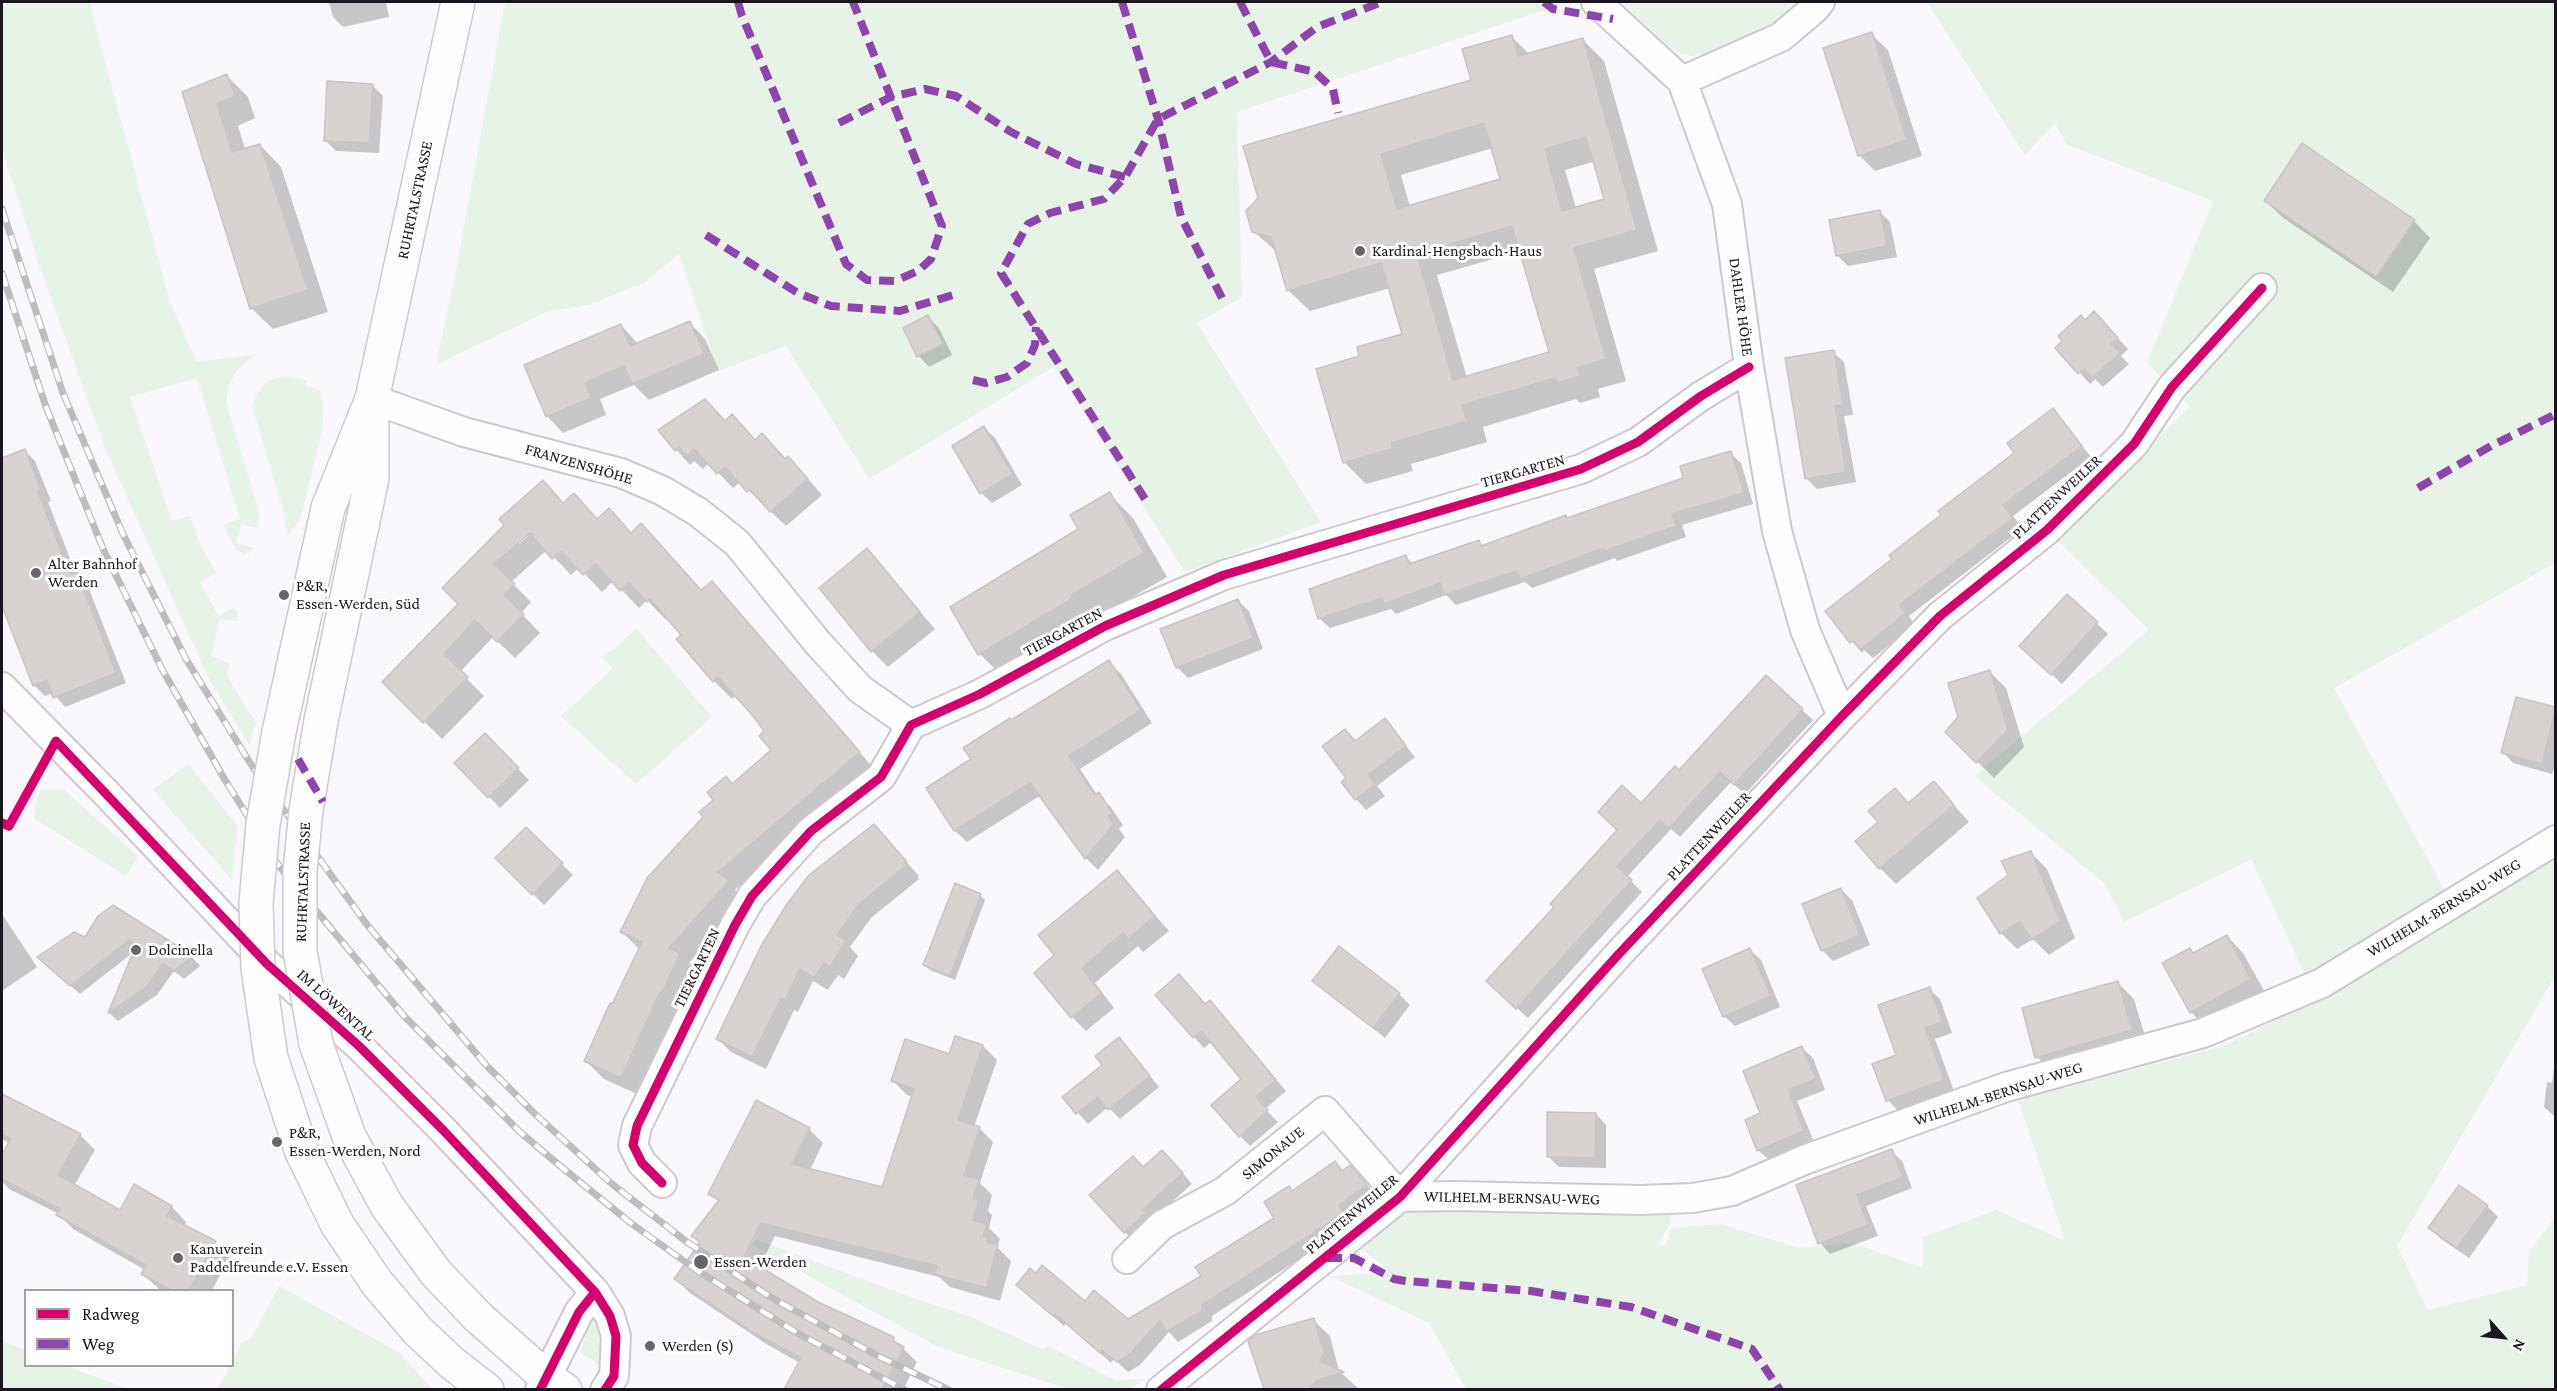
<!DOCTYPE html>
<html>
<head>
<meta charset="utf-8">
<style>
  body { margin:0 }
  #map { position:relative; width:2557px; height:1391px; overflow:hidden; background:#faf7fc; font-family:"Crimson Pro",serif }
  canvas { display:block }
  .frame { position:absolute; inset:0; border:3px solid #1b151f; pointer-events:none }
  .legend { position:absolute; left:24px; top:1289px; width:210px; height:78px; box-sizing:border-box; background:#fff; border:2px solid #a4a1a5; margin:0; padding:8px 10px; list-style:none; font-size:18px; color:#1b151f }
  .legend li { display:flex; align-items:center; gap:12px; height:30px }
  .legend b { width:30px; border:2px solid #a4a1a5 }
  .north { position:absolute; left:2473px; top:1307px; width:60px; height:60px; -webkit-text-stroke:4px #fff; paint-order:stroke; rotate:117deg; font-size:16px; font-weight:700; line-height:24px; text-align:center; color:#1b151f }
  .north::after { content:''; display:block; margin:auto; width:21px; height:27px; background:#1b151f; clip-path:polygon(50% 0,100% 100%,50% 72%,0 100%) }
</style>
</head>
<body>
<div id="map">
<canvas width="2557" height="1391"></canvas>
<div class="frame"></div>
<ul class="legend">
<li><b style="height:8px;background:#d6006c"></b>Radweg</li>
<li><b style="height:8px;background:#8e44ad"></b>Weg</li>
</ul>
<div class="north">N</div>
</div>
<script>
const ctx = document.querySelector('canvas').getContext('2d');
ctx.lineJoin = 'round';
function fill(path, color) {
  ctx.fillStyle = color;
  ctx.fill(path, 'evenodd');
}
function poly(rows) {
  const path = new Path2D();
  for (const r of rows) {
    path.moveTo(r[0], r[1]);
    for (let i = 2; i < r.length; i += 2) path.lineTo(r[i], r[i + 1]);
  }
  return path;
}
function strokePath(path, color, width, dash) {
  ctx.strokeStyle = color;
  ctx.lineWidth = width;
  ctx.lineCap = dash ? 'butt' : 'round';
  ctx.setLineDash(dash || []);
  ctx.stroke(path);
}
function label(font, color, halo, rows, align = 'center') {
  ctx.font = font + ' "Crimson Pro",serif';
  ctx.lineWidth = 6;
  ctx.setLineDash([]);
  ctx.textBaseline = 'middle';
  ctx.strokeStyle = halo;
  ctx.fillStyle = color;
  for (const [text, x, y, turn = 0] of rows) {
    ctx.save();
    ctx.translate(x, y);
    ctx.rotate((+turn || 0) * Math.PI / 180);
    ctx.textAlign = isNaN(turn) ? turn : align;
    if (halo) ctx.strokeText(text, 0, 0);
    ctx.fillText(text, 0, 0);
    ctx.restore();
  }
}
fill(poly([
  [2,2,89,2,170,302,197,362,258,354,238,368,229,385,226,402,260,515,257,528,241,524,236,543,255,548,248,554,244,554,236,550,223,525,240,519,197,378,130,397,172,521,190,516,200,544,216,573,200,583,219,616,232,608,236,609,238,613,238,621,220,619,211,656,230,663,227,676,256,723,249,745,208,677,105,448,40,268,2,149],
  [505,2,1569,2,1237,112,1242,297,1197,323,1321,522,1185,572,1055,366,869,479,786,346,718,371,679,254,644,283,588,305,546,312,436,365,457,265],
  [1621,2,1803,2,1784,21,1744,47,1691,56,1674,51],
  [1927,2,2555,2,2555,563,2334,688,2447,894,2305,975,2251,859,2124,922,2104,883,1974,776,2149,630,2054,537,2190,407,2147,363,2213,201,2066,144,2055,123,2025,155],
  [282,376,307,380,306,386,320,390,324,408,321,435,300,520,287,536,285,517,252,406,258,392,266,382],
  [636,628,712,717,636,784,561,716,613,669,601,656,614,649],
  [188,764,238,826,232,880,153,790],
  [63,789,138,856,126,876,35,819,34,810,40,790],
  [2555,855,2555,976,2397,1246,2428,1310,2527,1285,2529,1251,2555,1218,2555,1389,1466,1389,1429,1323,1330,1276,1389,1273,1380,1263,1354,1243,1396,1213,1460,1211,1523,1213,1671,1210,1671,1222,1658,1245,1666,1245,1671,1228,1720,1224,1800,1248,1853,1243,1923,1268,1923,1237,1996,1210,2065,1241,2018,1100,2224,1046,2330,993],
  [755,1239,913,1298,971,1317,1042,1349,1048,1346,1115,1380,1146,1379,1129,1389,1068,1389,938,1347,752,1245],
  [279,1286,400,1353,432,1389,218,1389,230,1366,232,1366,241,1343,251,1339],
  [593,1317,600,1318,602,1326,600,1365,581,1353,585,1333],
  [2,1341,25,1350,26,1366,66,1366,129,1389,2,1389]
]), '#e6f3e6');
fill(poly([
  [329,2,386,2,389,17,343,27,333,17],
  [1871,34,1888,50,1922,156,1875,171,1859,155],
  [1512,37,1530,55,1582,39,1604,61,1658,251,1594,269,1626,381,1598,389,1600,397,1580,403,1576,399,1483,427,1487,442,1411,464,1413,471,1366,484,1345,463,1318,370,1361,357,1404,335,1390,288,1310,311,1288,290,1278,253,1253,231,1473,81],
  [1493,148,1502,180,1410,207,1401,175],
  [1593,162,1606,200,1576,208,1565,170],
  [1521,251,1551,354,1467,378,1437,275],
  [227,76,248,97,255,118,238,126,245,149,260,145,281,167,328,312,273,329,251,308,184,93],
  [372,85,383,96,379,153,336,151,325,140],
  [2303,145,2414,221,2430,238,2393,292,2282,217,2266,201],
  [1880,212,1890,222,1897,257,1848,266,1837,255],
  [928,317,939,328,952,355,929,367,919,356],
  [689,322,705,339,719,370,649,400,634,385,600,399,606,415,563,433,547,416,621,325,638,344],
  [2085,322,2105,324,2128,349,2121,356,2129,364,2103,387,2095,379,2090,384,2057,348],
  [1833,352,1844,362,1853,415,1844,416,1856,482,1817,489,1806,478],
  [2053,410,2091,457,2013,516,2022,529,1909,616,1915,625,1873,658,1864,650,1862,653,1827,612,1894,560,2017,453],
  [732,416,756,441,762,435,786,460,788,458,803,473,822,495,786,526,740,482,733,488,709,463,703,469,694,461,690,465,660,431,726,422],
  [984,428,995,438,1022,485,992,503,981,493],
  [25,451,35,461,51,501,48,502,76,574,87,584,126,683,65,707,53,693,45,696,34,685,2,602,2,460],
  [1730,453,1741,463,1753,504,1682,525,1686,537,1617,561,1615,558,1532,588,1525,582,1456,605,1446,595,1396,614,1391,609,1330,628,1319,618,1406,557,1413,564,1479,542,1483,546,1685,478],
  [1109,494,1133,518,1167,577,1094,619,1003,677,980,654],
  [564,504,632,534,702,591,712,583,876,771,735,890,745,900,689,963,697,972,680,1009,678,1008,639,1095,604,1079,586,1061,640,950,622,932,733,785,773,751,766,732,736,695,732,699,714,681,678,640,683,635,667,617,665,619,647,600,639,608,613,581,602,592,579,568,571,575,547,550,511,582,531,602,521,613,540,633,515,658,493,637,460,672,484,696,442,739,384,682,460,604,444,588],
  [534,527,536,529,519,544,519,540],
  [867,550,935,629,888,667,872,651],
  [2067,596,2108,634,2062,684,2032,656],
  [1238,601,1249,611,1263,649,1188,678,1177,667],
  [1109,662,1121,674,1152,723,1080,769,1097,795,1110,806,1123,825,1119,829,1125,837,1098,870,1086,858,1041,795,967,842,955,831,928,789,973,759,1011,722],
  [1990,672,2006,688,2024,747,1994,778,1947,732,1960,718],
  [2556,709,2556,763,2552,774,2513,763,2503,752],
  [1802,710,1813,720,1745,794,1731,782,1680,837,1671,829,1627,877,1642,892,1528,1018,1498,991,1556,908,1642,805,1679,772],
  [1385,720,1415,757,1377,786,1385,796,1366,810,1356,799,1345,731,1357,742],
  [485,735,529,780,500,808,457,763],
  [1934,783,1969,822,1896,884,1880,868,1880,822,1895,790,1909,804],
  [874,826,919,876,917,877,919,879,871,918,850,947,858,956,844,979,838,975,828,990,813,981,798,1012,794,1010,766,1069,731,1052,718,1039],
  [526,829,573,875,544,905,497,858],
  [2031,853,2047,869,2075,938,2049,955,2033,939,2017,949,2001,933,2010,875],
  [1117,872,1169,931,1143,952,1138,946,1095,983,1114,1008,1086,1031,1072,1017,1056,955],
  [1841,890,1852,900,1870,945,1833,961,1822,950],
  [980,895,985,900,955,980,930,970,925,965],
  [113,907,192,957,200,966,184,979,174,971,157,995,118,1021,109,1013,135,951,80,994,48,966,85,939],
  [2,914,37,967,2,991],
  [2227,936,2243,953,2267,996,2207,1028,2191,1012,2190,950,2194,954],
  [1750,950,1761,960,1780,1007,1735,1026,1724,1016],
  [1314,981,1399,994,1410,1005,1385,1038],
  [2118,983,2134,999,2148,1047,2053,1073,2037,1057],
  [1929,989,1940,999,1952,1033,1935,1039,1954,1091,1898,1111,1888,1100,1874,1065,1898,1056],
  [1210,1002,1286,1091,1265,1109,1278,1122,1250,1146,1240,1136,1243,1079,1212,1041,1204,1048,1194,1037,1206,1006],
  [956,1038,983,1046,997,1060,974,1127,979,1128,993,1142,980,1183,992,1195,988,1211,992,1215,989,1228,1000,1239,997,1247,1011,1261,1000,1301,950,1287,939,1277,775,1236,759,1268,817,1303,893,1339,917,1362,903,1390,786,1390,800,1363,768,1345,690,1293,676,1279,701,1244,693,1236,719,1202,710,1194,757,1103,810,1130,823,1143,810,1170,883,1188,913,1097,907,1095,893,1081,950,1056],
  [1119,1039,1159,1087,1120,1119,1108,1107,1088,1124,1064,1097,1104,1065],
  [1802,1048,1813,1058,1825,1090,1797,1101,1814,1142,1769,1160,1758,1150],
  [2556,1052,2556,1118,2544,1107,2547,1082,2552,1083],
  [2,1096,80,1135,95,1150,74,1186,121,1212,135,1186,172,1207,186,1222,184,1227,215,1243,230,1257,212,1290,160,1290,143,1274,145,1270,73,1229,59,1214,9,1189,2,1181,2,1159,9,1143,2,1139],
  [1596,1114,1606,1125,1606,1168,1559,1167,1548,1156],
  [1891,1151,1902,1161,1912,1188,1866,1206,1878,1236,1830,1254,1820,1243],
  [1173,1162,1192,1184,1152,1220,1135,1243,1091,1195,1143,1169],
  [1334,1163,1343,1172,1361,1178,1377,1196,1348,1216,1353,1224,1212,1316,1212,1321,1178,1342,1169,1332,1140,1365,1128,1372,1114,1359,1111,1363,1066,1323,1064,1326,1018,1285,1085,1303,1128,1321,1203,1277,1276,1218,1293,1192],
  [2487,1206,2498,1217,2469,1258,2441,1239,2430,1228],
  [1313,1320,1330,1336,1339,1371,1359,1389,1266,1390,1250,1341]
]), '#0003');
const building = poly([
  [1872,32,1907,140,1858,156,1823,48,1872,32],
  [1512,35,1518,56,1583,38,1637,230,1574,248,1606,359,1577,368,1580,376,1558,383,1556,378,1462,405,1467,421,1391,443,1392,449,1343,463,1316,369,1359,356,1357,347,1402,334,1381,263,1287,291,1271,237,1252,232,1246,211,1258,198,1243,146,1471,80,1462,49,1512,35],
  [1484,123,1500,179,1397,209,1381,154,1484,123],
  [1586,137,1604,199,1562,211,1545,149,1586,137],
  [1512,226,1549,352,1453,380,1417,254,1512,226],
  [227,74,235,96,217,104,232,152,260,144,308,290,250,309,182,92,227,74],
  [327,81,373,84,369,143,324,141,327,81],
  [2302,143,2415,220,2376,277,2264,201,2302,143],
  [1880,210,1887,246,1836,256,1829,220,1880,210],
  [2094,311,2118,338,2111,344,2120,353,2092,378,2084,369,2078,374,2055,348,2062,341,2058,336,2081,315,2085,320,2094,311],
  [928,315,943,344,917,357,903,328,928,315],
  [690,321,704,354,632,384,624,366,585,383,591,398,546,417,524,365,621,324,630,346,690,321],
  [1834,350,1843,405,1835,406,1846,472,1805,479,1785,358,1834,350],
  [705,399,725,421,732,414,755,440,762,433,785,459,788,456,808,479,770,512,750,490,747,492,725,467,717,474,694,449,687,456,679,447,675,451,658,430,705,399],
  [2053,408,2082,446,2003,505,2013,518,1899,605,1906,613,1861,649,1853,641,1850,643,1825,611,1892,559,1889,555,1941,515,1938,511,2014,453,2007,443,2053,408],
  [984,426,1013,474,980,494,952,446,984,426],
  [25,449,41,490,38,492,70,574,77,572,116,673,53,698,47,680,33,686,2,606,2,458,25,449],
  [1731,451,1744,493,1672,514,1676,526,1605,551,1604,548,1520,579,1517,571,1444,595,1440,583,1384,604,1382,598,1318,619,1309,589,1406,555,1409,564,1479,540,1481,546,1566,515,1567,518,1683,478,1680,466,1731,451],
  [543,480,563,503,574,493,597,519,609,508,631,533,641,523,701,590,712,581,860,752,718,872,729,881,669,948,680,953,662,993,660,992,621,1078,584,1061,610,1003,612,1004,642,942,620,932,647,878,703,817,699,812,713,800,707,792,726,776,732,784,771,750,759,736,764,731,753,716,718,677,713,682,676,639,681,635,650,599,647,602,629,583,620,591,596,564,583,575,561,551,552,559,530,533,494,564,515,584,504,595,524,614,497,642,475,620,444,654,468,677,423,723,382,682,458,604,442,588,504,525,499,519,543,480],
  [1110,492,1144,553,1071,595,1073,598,978,655,950,607,1078,529,1070,515,1110,492],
  [867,548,920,612,871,652,819,588,867,548],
  [2067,594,2098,622,2051,675,2019,646,2067,594],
  [1238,599,1254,638,1176,668,1160,629,1238,599],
  [1109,660,1141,710,1069,756,1095,795,1099,792,1112,813,1108,816,1114,824,1085,859,1030,783,954,831,926,788,971,759,963,748,1010,718,1011,720,1109,660],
  [1990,670,2008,730,1976,763,1945,732,1958,717,1948,683,1990,670],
  [1766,675,1803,709,1734,785,1720,772,1669,828,1660,820,1617,866,1632,880,1516,1009,1486,981,1554,907,1550,904,1617,830,1598,812,1622,785,1641,803,1675,766,1679,770,1766,675],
  [2516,697,2556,707,2542,764,2501,753,2516,697],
  [1385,718,1406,746,1368,775,1375,784,1355,800,1341,782,1346,778,1322,746,1345,729,1355,741,1385,718],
  [485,733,519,768,488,798,454,763,485,733],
  [1934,781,1954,805,1879,869,1855,841,1878,822,1868,811,1895,788,1908,803,1934,781],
  [874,824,907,862,904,864,907,865,858,905,837,935,846,941,830,967,824,963,814,978,800,969,785,1000,781,998,752,1057,716,1039,761,946,787,904,809,875,874,824],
  [526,827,563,863,532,895,495,858,526,827],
  [2031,851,2060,921,2032,940,2020,922,2000,934,1977,898,2008,875,2001,861,2031,851],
  [1117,870,1155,916,1128,939,1123,933,1082,968,1101,993,1071,1018,1034,973,1054,955,1038,935,1117,870],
  [955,883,981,894,950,976,923,965,955,883],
  [1841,888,1860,935,1821,951,1802,904,1841,888],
  [113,905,193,956,174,971,163,963,148,986,108,1013,136,945,129,940,70,986,37,957,74,932,85,937,98,916,113,905],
  [2227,935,2251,979,2190,1013,2162,963,2190,948,2193,953,2227,935],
  [1339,946,1400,993,1373,1028,1312,981,1339,946],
  [1750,948,1771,996,1723,1017,1702,969,1750,948],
  [1179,974,1205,1004,1210,1000,1276,1080,1256,1097,1268,1110,1239,1137,1211,1105,1241,1079,1201,1031,1193,1038,1155,995,1179,974],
  [2118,981,2132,1030,2035,1058,2022,1008,2118,981],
  [1930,987,1942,1022,1925,1028,1944,1080,1886,1101,1872,1064,1896,1055,1878,1005,1930,987],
  [955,1036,983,1045,958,1120,980,1127,964,1175,979,1179,973,1199,979,1200,973,1220,987,1224,983,1236,988,1237,987,1242,998,1245,986,1288,934,1274,937,1266,761,1223,744,1257,818,1302,894,1337,893,1341,904,1347,882,1389,784,1389,801,1358,752,1332,674,1279,700,1242,691,1236,719,1200,708,1194,756,1100,810,1128,792,1164,882,1187,914,1089,891,1081,905,1039,949,1054,955,1036],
  [1119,1037,1150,1076,1108,1110,1098,1097,1076,1114,1062,1097,1102,1065,1095,1056,1119,1037],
  [1802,1046,1816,1079,1788,1090,1804,1131,1757,1151,1745,1120,1760,1113,1743,1071,1802,1046],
  [2,1094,81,1134,58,1175,120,1210,134,1184,172,1206,167,1216,216,1241,189,1290,171,1290,141,1274,146,1265,56,1215,60,1209,2,1179,2,1155,10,1139,2,1134,2,1094],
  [1547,1112,1596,1113,1595,1158,1547,1157,1547,1112],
  [1892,1149,1903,1177,1857,1195,1868,1225,1818,1244,1796,1185,1892,1149],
  [1162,1150,1183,1173,1143,1209,1146,1213,1124,1233,1089,1195,1133,1156,1143,1167,1162,1150],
  [1335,1161,1342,1171,1350,1165,1367,1185,1339,1205,1344,1213,1202,1305,1202,1311,1166,1332,1160,1320,1130,1354,1117,1362,1102,1350,1100,1353,1055,1314,1053,1316,1016,1285,1030,1268,1036,1273,1042,1265,1085,1301,1094,1290,1128,1319,1201,1276,1195,1267,1274,1218,1264,1202,1289,1186,1292,1191,1335,1161],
  [2459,1185,2488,1205,2457,1248,2428,1228,2459,1185],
  [1314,1318,1324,1353,1320,1361,1344,1372,1318,1380,1308,1389,1264,1389,1248,1341,1255,1335,1314,1318]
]);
fill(building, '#d8d2d0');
strokePath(building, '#c9c4c2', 1.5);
const minor = poly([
  [1596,2,1682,81,1727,204,1749,367,1777,531,1805,630,1842,716],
  [1682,81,1781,37,1814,9,1820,2],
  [372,399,464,432,621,473,663,491,698,512,737,543,817,642,860,689,911,725],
  [2,687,109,796,267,964,359,1046,443,1130,595,1292,610,1316,616,1336,614,1376,605,1390],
  [662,1183,642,1163,633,1145,637,1126,735,925,752,896,811,831,881,777,911,725,980,694,1105,626,1224,575,1581,469,1638,442,1701,396,1749,367],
  [1400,1197,1454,1196,1641,1200,1693,1198,1732,1191,1804,1160,2006,1087,2203,1033,2322,983,2556,840],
  [1127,1259,1162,1225,1225,1191,1325,1111,1400,1197],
  [540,1390,579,1312,595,1292],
  [1161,1390,1400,1197,1617,956,1842,716,1940,616,2047,530,2134,444,2172,387,2262,288]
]);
const major = poly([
  [328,508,372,399,458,2],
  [321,721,372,478,372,416],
  [258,968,271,1058,302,1152,337,1224,377,1283,417,1330,452,1363,487,1390],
  [478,1317,547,1378,565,1390]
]);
strokePath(minor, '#cdc8d0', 32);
strokePath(major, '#cdc8d0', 36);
strokePath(minor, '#fefeff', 28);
strokePath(major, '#fefeff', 33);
const rail = poly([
  [2,209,63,393,123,534,186,659,252,766,368,926,486,1065,535,1114,612,1184,687,1242,772,1298,878,1356,949,1390],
  [2,273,46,407,104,551,162,669,225,780,279,866,404,1016,520,1132,559,1165,632,1224,698,1271,799,1334,905,1390]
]);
strokePath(rail, '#bebcbf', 7);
strokePath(rail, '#fff', 4.5, [14]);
const majorBridge = poly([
  [321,721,306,810,300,871,300,951,316,1044,349,1136,387,1206,436,1273,478,1317],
  [258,968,256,903,263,824,279,732,328,508]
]);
strokePath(majorBridge, '#cdc8d0', 36, []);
strokePath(majorBridge, '#fefeff', 33);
strokePath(poly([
  [738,2,742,16,846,264,867,280,895,281,918,271,931,259,942,226,853,2],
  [1122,2,1158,119,1181,217,1222,298],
  [1240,2,1271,62,1315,72,1333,89,1338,113],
  [1544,2,1553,9,1613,19],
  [839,123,891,97,925,89,956,96,1011,132,1076,164,1125,177],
  [706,235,798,293,831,306,900,311,953,295],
  [973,380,986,383,1007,377,1027,363,1035,345,1036,327],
  [2418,488,2491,446,2556,414],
  [1145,499,1001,273,1028,224,1050,213,1104,199,1125,177,1158,119,1271,62,1317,27,1382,2],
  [298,759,323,802],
  [1327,1258,1354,1258,1394,1279,1406,1281,1531,1291,1631,1307,1752,1349,1780,1390]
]), '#8e44ad', 8, [15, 8]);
strokePath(poly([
  [2,823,9,826,56,741,267,964,359,1046,443,1130,595,1292,610,1316,616,1336,614,1376,605,1390],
  [662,1183,642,1163,633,1145,637,1126,735,925,752,896,811,831,881,777,911,725,980,694,1105,626,1224,575,1581,469,1638,442,1701,396,1749,367],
  [540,1390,579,1312,595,1292],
  [1161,1390,1400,1197,1617,956,1842,716,1940,616,2047,530,2134,444,2172,387,2262,288]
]), '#d6006c', 9);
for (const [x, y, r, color] of [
  [1360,251,6,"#69646c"],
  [36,573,6,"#69646c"],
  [284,595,6,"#69646c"],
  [136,950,6,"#69646c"],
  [277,1142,6,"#69646c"],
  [178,1258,6,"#69646c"],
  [701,1262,8,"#69646c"],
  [650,1346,6,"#69646c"]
]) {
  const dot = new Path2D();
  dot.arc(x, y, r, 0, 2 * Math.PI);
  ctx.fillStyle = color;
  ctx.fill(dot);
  strokePath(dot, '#fff', 2);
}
label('16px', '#1b151f', '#fff', [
  ["RUHRTALSTRASSE",415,200,-78],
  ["DAHLER HÖHE",1741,307,82],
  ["FRANZENSHÖHE",579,464,16],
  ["TIERGARTEN",1523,471,-16],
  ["PLATTENWEILER",2057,497,-43],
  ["TIERGARTEN",1063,632,-28],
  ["PLATTENWEILER",1709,836,-47],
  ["RUHRTALSTRASSE",303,882,-88],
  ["WILHELM-BERNSAU-WEG",2444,908,-31],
  ["TIERGARTEN",697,968,-64],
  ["IM LÖWENTAL",336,1005,42],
  ["WILHELM-BERNSAU-WEG",1998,1094,-18],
  ["SIMONAUE",1273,1153,-39],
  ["WILHELM-BERNSAU-WEG",1512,1198,1],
  ["PLATTENWEILER",1352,1214,-40]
]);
label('16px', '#1b151f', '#fff', [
  ["Kardinal-Hengsbach-Haus",1372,251],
  ["Alter Bahnhof",48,564],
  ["Werden",48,582],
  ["P&R,",296,586],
  ["Essen-Werden, Süd",296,604],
  ["Dolcinella",148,950],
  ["P&R,",289,1133],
  ["Essen-Werden, Nord",289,1151],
  ["Kanuverein",190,1249],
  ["Paddelfreunde e.V. Essen",190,1267],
  ["Essen-Werden",714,1262],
  ["Werden (S)",662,1346]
], 'left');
</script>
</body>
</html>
